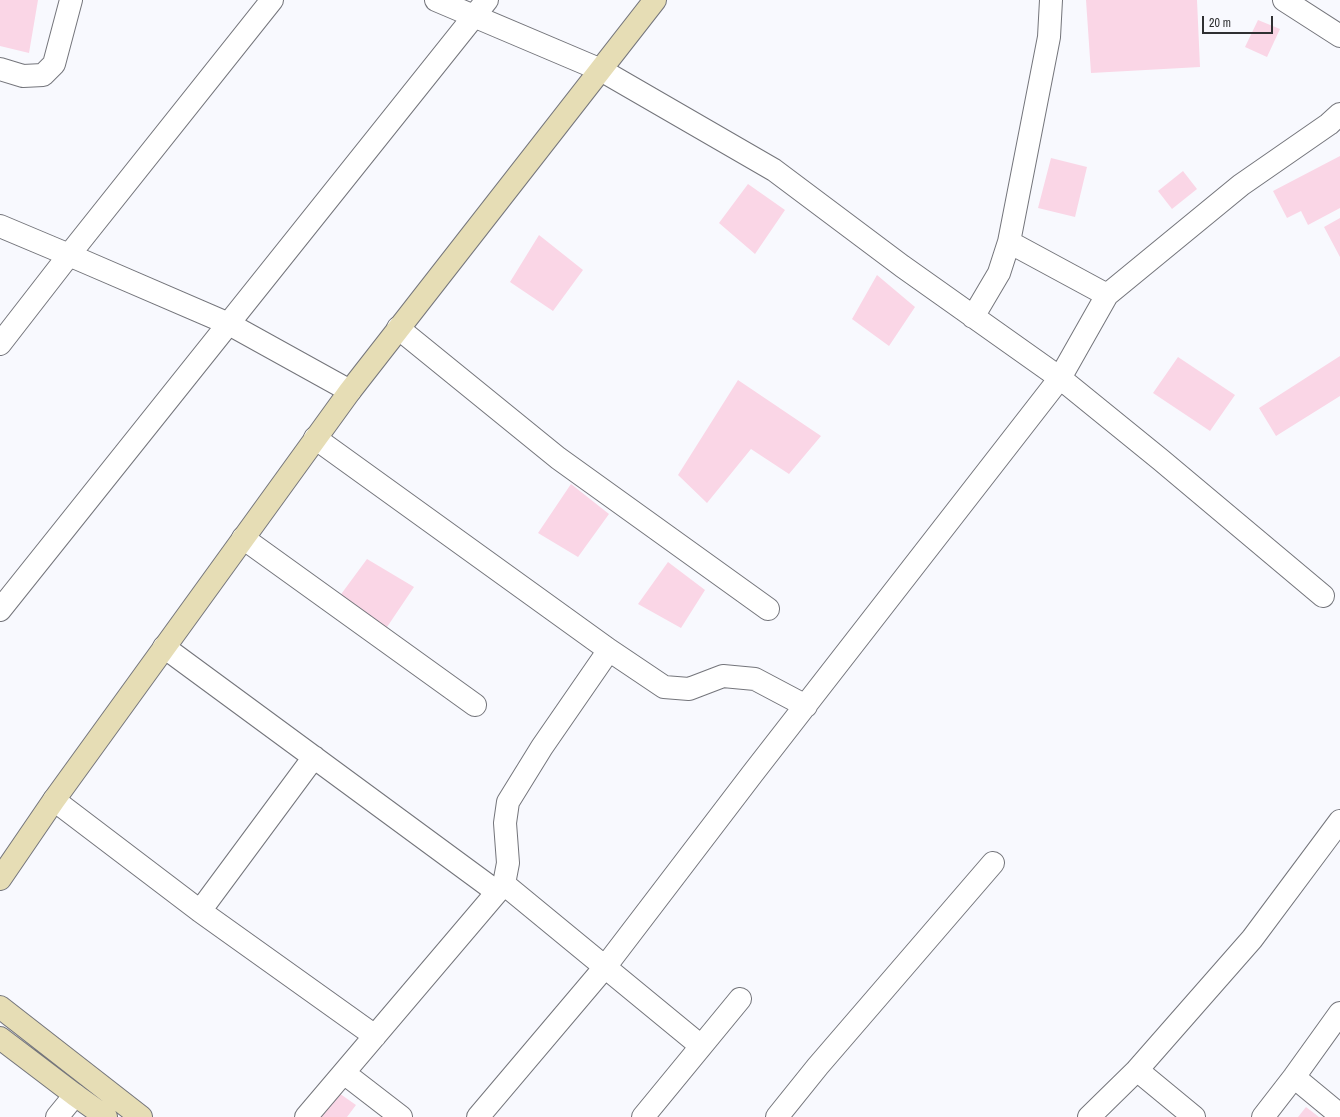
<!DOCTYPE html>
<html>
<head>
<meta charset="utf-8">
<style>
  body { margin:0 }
  #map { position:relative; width:1340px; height:1117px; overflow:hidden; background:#f8f9fe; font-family:"Archivo Narrow",sans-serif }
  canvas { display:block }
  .scale { position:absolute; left:1202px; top:16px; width:71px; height:18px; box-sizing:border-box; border:2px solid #2f3032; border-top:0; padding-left:5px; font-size:12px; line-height:14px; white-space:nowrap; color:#2f3032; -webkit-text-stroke:3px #f8f9fe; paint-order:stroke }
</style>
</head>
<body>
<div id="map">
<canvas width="1340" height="1117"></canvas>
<div class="scale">20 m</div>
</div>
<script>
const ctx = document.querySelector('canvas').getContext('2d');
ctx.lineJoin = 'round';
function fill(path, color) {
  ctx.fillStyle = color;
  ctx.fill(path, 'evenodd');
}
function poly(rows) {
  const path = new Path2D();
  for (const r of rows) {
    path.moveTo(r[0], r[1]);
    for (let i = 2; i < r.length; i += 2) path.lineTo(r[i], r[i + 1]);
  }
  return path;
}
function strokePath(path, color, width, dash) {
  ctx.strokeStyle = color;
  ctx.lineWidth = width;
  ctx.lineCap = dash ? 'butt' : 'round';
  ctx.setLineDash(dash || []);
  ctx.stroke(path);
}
fill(poly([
  [0,0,38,0,29,53,0,46],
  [1086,0,1197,0,1200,67,1091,73],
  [1258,20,1280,29,1267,57,1245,47],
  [1340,156,1340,208,1308,225,1301,211,1287,218,1273,191],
  [1051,158,1087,167,1075,217,1038,208],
  [1183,171,1197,189,1172,209,1158,191],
  [748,184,785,210,755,254,719,223],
  [1340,218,1340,257,1324,227],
  [539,235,583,270,553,311,510,282],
  [877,275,915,307,889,346,852,319],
  [1340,356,1340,396,1276,436,1259,408],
  [1178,357,1235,395,1210,431,1153,393],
  [738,380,821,436,789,474,751,449,707,503,678,475],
  [571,484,609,514,578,557,538,533],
  [367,559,414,587,385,630,339,597],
  [668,562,705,590,681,628,638,604],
  [336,1091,356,1105,347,1117,317,1117],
  [1306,1107,1319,1117,1298,1117]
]), '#fad6e6');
const street = poly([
  [436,0,601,70,774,170,902,266,1060,378,1161,460,1323,596],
  [1284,0,1340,36],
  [0,69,23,76,43,75,54,64,71,0],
  [0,226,69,255,229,324,350,391],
  [1009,242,1107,295],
  [973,317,999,273,1009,242,1049,37,1051,0],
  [398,328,558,458,768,609],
  [0,344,69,255,272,0],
  [315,438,609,650,664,687,689,689,723,676,755,679,806,706],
  [243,538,475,705],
  [0,610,487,0],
  [164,647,497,892],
  [54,800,200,911,375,1036],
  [504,884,701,1046],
  [200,911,314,757],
  [1137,1070,1194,1117],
  [344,1073,401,1117],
  [1294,1077,1340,1115],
  [57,1117,75,1095],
  [306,1117,504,884,508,863,505,823,508,802,542,747,609,650],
  [478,1117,605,967,753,773,1060,378,1107,295,1241,185,1329,124,1340,114],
  [643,1117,740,999],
  [777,1117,818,1066,993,863],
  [1089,1117,1137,1070,1252,939,1340,821],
  [1263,1117,1294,1077,1340,1013]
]);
const secondary = poly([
  [0,879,54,800,350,391,655,0],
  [0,1007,141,1117],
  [0,1038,75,1095,106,1117]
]);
strokePath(street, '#74757b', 24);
strokePath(secondary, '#74757b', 24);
strokePath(street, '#fff', 22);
strokePath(secondary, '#e6ddb5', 22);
</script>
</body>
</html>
